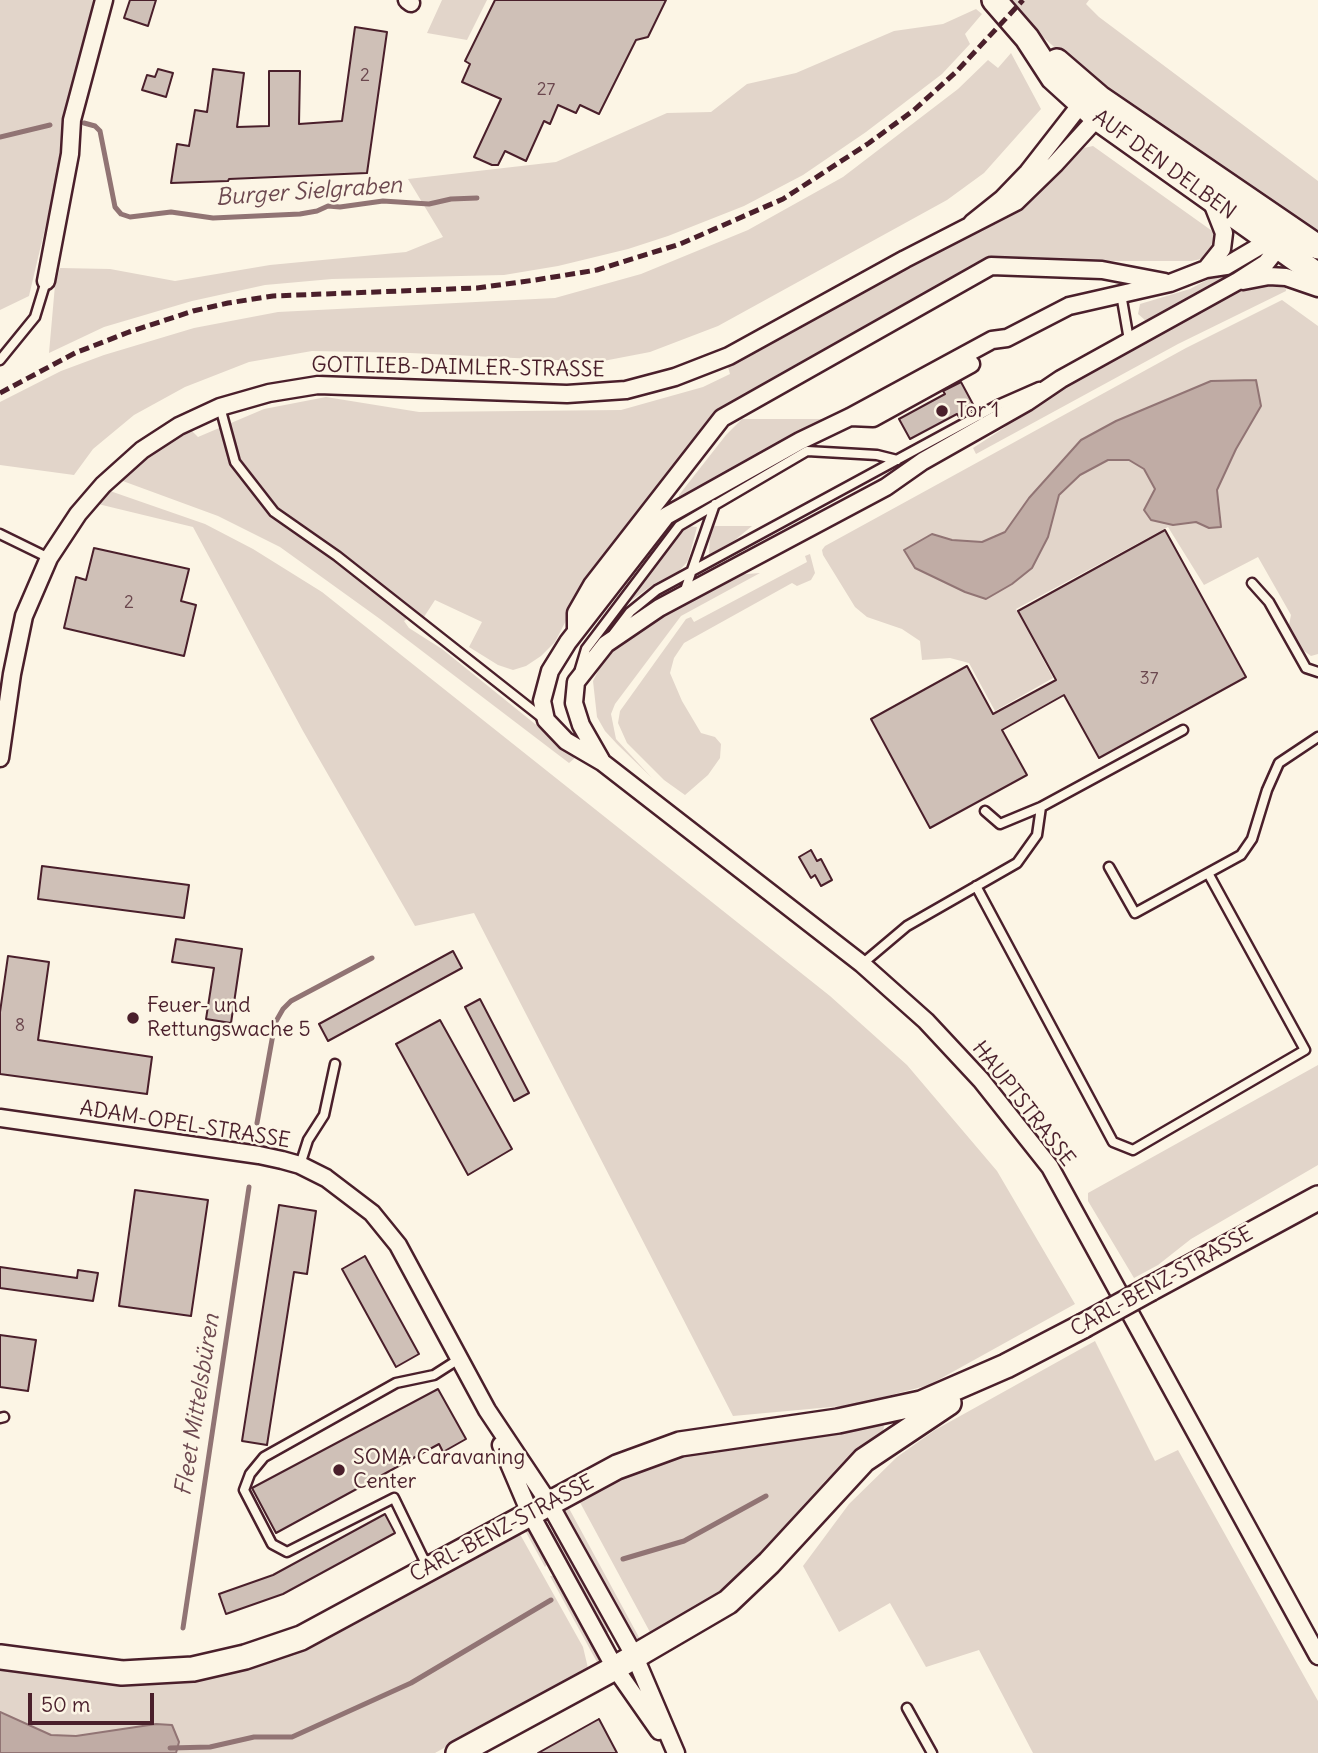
<!DOCTYPE html>
<html>
<head>
<meta charset="utf-8">
<style>
  body { margin:0 }
  #map { position:relative; width:1318px; height:1753px; overflow:hidden; background:#fcf5e5; font-family:Delius,sans-serif }
  canvas { display:block }
  .scale { position:absolute; left:28px; top:1693px; width:126px; height:32px; box-sizing:border-box; border:4px solid #4a1f2b; border-top:0; padding-left:9px; font-size:21px; line-height:24px; white-space:nowrap; color:#4a1f2b; -webkit-text-stroke:5px #fcf5e5; paint-order:stroke }
</style>
</head>
<body>
<div id="map">
<canvas width="1318" height="1753"></canvas>
<div class="scale">50 m</div>
</div>
<script>
const ctx = document.querySelector('canvas').getContext('2d');
ctx.lineJoin = 'round';
function fill(path, color) {
  ctx.fillStyle = color;
  ctx.fill(path, 'evenodd');
}
function poly(rows) {
  const path = new Path2D();
  for (const r of rows) {
    path.moveTo(r[0], r[1]);
    for (let i = 2; i < r.length; i += 2) path.lineTo(r[i], r[i + 1]);
  }
  return path;
}
function strokePath(path, color, width, dash) {
  ctx.strokeStyle = color;
  ctx.lineWidth = width;
  ctx.lineCap = dash ? 'butt' : 'round';
  ctx.setLineDash(dash || []);
  ctx.stroke(path);
}
function label(font, color, halo, rows, align = 'center') {
  ctx.font = font + ' Delius,sans-serif';
  ctx.lineWidth = 5;
  ctx.setLineDash([]);
  ctx.textBaseline = 'middle';
  ctx.strokeStyle = halo;
  ctx.fillStyle = color;
  for (const [text, x, y, turn = 0] of rows) {
    ctx.save();
    ctx.translate(x, y);
    ctx.rotate((+turn || 0) * Math.PI / 180);
    ctx.textAlign = isNaN(turn) ? turn : align;
    if (halo) ctx.strokeText(text, 0, 0);
    ctx.fillText(text, 0, 0);
    ctx.restore();
  }
}
fill(poly([
  [0,0,99,0,29,296,0,310],
  [442,0,487,0,467,40,427,33],
  [1011,0,1089,0,1086,4,1099,17,1318,181,1318,236,1087,75,1038,33],
  [976,9,982,14,965,34,970,44,942,74,866,132,803,175,744,206,668,236,628,249,558,266,504,275,332,279,265,285,192,301,104,327,49,353,55,285,60,268,110,269,175,281,270,265,406,252,443,237,408,179,556,162,667,113,711,112,747,84,796,73,894,31,943,24],
  [1011,53,1041,109,984,173,947,200,718,326,650,352,598,362,410,353,312,351,249,362,185,387,134,415,93,449,74,475,0,465,0,402,61,371,104,355,194,328,278,312,555,298,641,274,748,230,843,177,958,89,988,60,998,68],
  [1093,146,1215,233,1214,242,1209,251,1201,259,1192,261,991,261,732,403,721,411,573,607,555,642,541,656,526,666,513,670,498,665,469,647,482,622,435,600,422,620,411,616,404,621,409,628,442,649,576,757,569,763,380,619,280,547,218,516,120,480,157,450,192,431,198,437,264,409,326,397,419,412,621,410,703,387,730,374,728,367,1017,207,1040,190,1073,157,1084,148],
  [1250,257,1256,261,1149,319,1145,320,1138,314,1140,304,1190,289],
  [1285,282,1286,291,1178,344,976,454,973,448,1004,428,1037,400,1237,292,1253,285],
  [1282,300,1318,326,1318,654,1311,656,1297,646,1289,625,1291,615,1258,557,1204,585,1168,527,1016,609,1053,678,995,711,969,663,950,658,922,660,920,641,902,629,867,617,855,607,823,555,822,550,825,546,1186,348],
  [1081,440,1236,449,1217,490,1221,527,1209,528,1196,522,1173,525,1144,510,1155,489,1144,469,1129,460,1108,460,1080,475,1059,495,1048,537,905,550,932,534,952,540,982,542,1005,532,1029,498],
  [742,419,827,419,827,424,679,499,679,495,726,435],
  [110,491,205,524,253,549,322,592,830,996,907,1065,997,1171,1075,1304,929,1385,853,1405,733,1416,474,913,415,926,303,731,193,527,98,504],
  [687,526,697,527,688,561,679,571,654,584,621,608,678,533],
  [713,526,752,526,735,540,709,555,710,535],
  [810,554,815,573,811,580,797,586,792,583,684,643,674,658,670,673,682,701,701,733,715,737,721,744,720,758,708,775,685,795,664,780,627,743,618,723,620,711,686,619,691,617,694,622,807,562,805,556],
  [760,573,681,616,615,704,611,714,616,739,652,778,617,744,605,731,597,717,593,681,601,665,627,636,736,575],
  [1318,1065,1318,1165,1191,1239,1158,1265,1134,1278,1088,1201,1088,1193],
  [1095,1341,1155,1461,1178,1450,1318,1701,1318,1753,1033,1753,979,1650,926,1667,890,1603,839,1632,803,1566,849,1504,897,1457,935,1430],
  [878,1421,884,1426,883,1433,867,1444,826,1480,736,1579,689,1613,651,1634,576,1495,676,1451],
  [565,1501,641,1641,639,1642,633,1640,561,1507],
  [522,1525,529,1526,549,1562,545,1567],
  [515,1529,521,1536,583,1647,588,1668,435,1753,176,1753,179,1742,156,1724,76,1736,51,1735,0,1712,0,1665,204,1674],
  [555,1531,608,1627,609,1632,604,1634,552,1539,551,1533],
  [550,1576,557,1576,602,1660,598,1664]
]), '#e2d5ca');
const water = poly([
  [1256,380,1261,406,1236,449,1217,490,1221,527,1209,528,1196,522,1173,525,1151,520,1144,510,1155,489,1144,469,1129,460,1108,460,1080,475,1059,495,1048,537,1032,568,1012,584,986,599,965,592,915,568,904,550,932,534,952,540,982,542,1005,532,1029,498,1081,440,1116,421,1211,381,1256,380],
  [0,1712,51,1735,76,1736,156,1724,172,1725,179,1742,176,1753,0,1753,0,1712]
]);
fill(water, '#c0aca5');
strokePath(water, '#917474', 2);
strokePath(poly([
  [84,123,95,126,100,131,115,207,121,214,130,217,171,212,213,218,300,214,317,211,328,206,340,207,383,201,429,204,451,199,477,198],
  [0,137,50,125],
  [257,1123,275,1023,283,1009,291,1001,372,958],
  [623,1559,684,1541,766,1496],
  [183,1628,249,1187],
  [170,1748,210,1747,254,1737,292,1737,411,1683,551,1600]
]), '#917474', 5);
const building = poly([
  [130,0,156,0,148,26,124,18,130,0],
  [495,0,666,0,648,37,636,40,599,114,580,105,576,113,558,105,550,124,544,121,526,161,505,151,498,165,492,165,474,157,501,99,462,82,470,64,465,61,495,0],
  [355,27,387,32,367,173,229,179,228,181,171,183,177,144,189,146,195,110,207,112,213,69,244,73,237,127,269,126,269,71,300,71,299,124,342,121,355,27],
  [158,69,173,73,166,97,142,90,147,75,155,77,158,69],
  [961,382,975,408,959,417,957,414,910,439,899,419,945,394,943,391,961,382],
  [1165,530,1246,677,1099,758,1064,695,1002,730,1027,775,930,828,871,719,967,666,993,714,1056,680,1018,611,1165,530],
  [94,548,189,569,181,601,196,605,184,656,64,628,76,577,86,580,94,548],
  [811,850,817,861,821,859,832,880,821,886,815,875,811,878,799,857,811,850],
  [42,866,189,885,184,918,38,899,42,866],
  [176,939,242,949,231,1023,206,1019,214,968,172,962,176,939],
  [453,951,462,968,328,1041,319,1024,453,951],
  [8,956,49,962,38,1040,152,1057,147,1094,0,1074,0,1012,8,956],
  [480,999,529,1093,514,1101,465,1007,480,999],
  [440,1020,512,1149,468,1175,396,1044,440,1020],
  [135,1190,208,1200,191,1316,119,1306,135,1190],
  [279,1205,316,1211,307,1274,294,1272,267,1445,242,1441,279,1205],
  [365,1256,419,1354,396,1367,342,1269,365,1256],
  [0,1267,77,1278,78,1270,98,1273,93,1301,0,1288,0,1267],
  [0,1335,36,1340,28,1391,0,1387,0,1335],
  [438,1389,466,1439,443,1452,439,1444,276,1533,252,1488,438,1389],
  [385,1514,395,1533,283,1594,226,1614,219,1594,273,1575,385,1514],
  [599,1719,617,1753,538,1753,599,1719]
]);
fill(building, '#cfc0b7');
strokePath(building, '#4a1f2b', 2);
const lane = poly([
  [1121,294,1129,340],
  [0,360,35,317,46,281],
  [220,407,235,462,274,512,337,556,545,720],
  [0,534,49,558],
  [1252,583,1269,602,1306,668,1318,672],
  [684,593,715,504],
  [614,633,630,612,657,590,998,405,1039,387],
  [580,669,586,649,679,526,807,451,877,455,897,460],
  [985,811,1000,824,1041,807,1183,730],
  [1109,867,1135,913,1241,855,1252,839,1267,790,1279,763,1318,737],
  [976,886,1113,1142,1133,1150,1305,1050,1208,873],
  [862,964,907,926,1017,863,1037,835,1041,807],
  [300,1165,308,1140,324,1115,335,1064],
  [0,1418,4,1417],
  [427,1566,394,1498,287,1552,272,1544,244,1490,250,1474,264,1457,396,1383,434,1375,459,1359],
  [907,1708,932,1753]
]);
const street = poly([
  [407,0,411,3],
  [972,223,1002,199,1028,172,1081,104,1091,101],
  [1277,236,1226,266,1206,269,1170,283,1069,306,1007,338,992,340,850,417,800,441,666,516,568,642,550,671,542,701,546,720,566,741,602,762,862,964,926,1021,981,1080,1050,1167,1318,1656],
  [1206,269,1222,249,1224,233,1211,200],
  [46,281,70,154,72,120,104,0],
  [1243,281,1269,276,1286,277,1318,288],
  [850,417,873,418,971,364],
  [576,631,576,613,592,585,722,418,991,266,1102,270,1165,282],
  [0,758,12,674,24,616,49,558,78,514,103,485,142,450,179,426,220,407,269,393,318,385,567,394,626,390,675,377,729,356,905,259,1016,202,1055,164,1097,118,1099,110],
  [601,760,581,725,574,703,576,682,606,644,659,608,886,487,923,461,1027,402,1061,379,1238,281,1266,263,1285,239],
  [0,1118,259,1155,282,1160,300,1165,326,1178,372,1213,398,1245,487,1410,549,1503,635,1657,676,1753],
  [501,1445,530,1513,558,1564,615,1668,659,1731]
]);
const secondary = poly([
  [994,0,1027,38,1053,78,1097,118,1318,275],
  [1057,61,1100,98,1318,247],
  [1150,1289,1318,1198],
  [0,1657,122,1673,193,1669,245,1657,301,1638,617,1467,680,1444,838,1421,921,1403,1006,1366,1083,1326],
  [458,1753,615,1668,728,1602,769,1563,864,1460,949,1403]
]);
strokePath(lane, '#4a1f2b', 13);
strokePath(street, '#4a1f2b', 21);
strokePath(secondary, '#4a1f2b', 28);
strokePath(lane, '#fcf5e5', 8);
strokePath(street, '#fcf5e5', 16);
strokePath(secondary, '#fcf5e5', 23);
strokePath(poly([
  [0,393,75,353,129,332,193,311,228,303,273,296,477,288,535,280,597,270,680,244,783,199,869,143,914,110,957,71,1023,0]
]), '#4a1f2b', 5, [10, 5]);
const secondaryBridge = poly([
  [1083,1326,1150,1289]
]);
strokePath(secondaryBridge, '#4a1f2b', 28, []);
strokePath(secondaryBridge, '#fcf5e5', 23);
for (const [x, y, r, color] of [
  [942,411,7,"#4a1f2b"],
  [133,1018,7,"#4a1f2b"],
  [339,1470,7,"#4a1f2b"]
]) {
  const dot = new Path2D();
  dot.arc(x, y, r, 0, 2 * Math.PI);
  ctx.fillStyle = color;
  ctx.fill(dot);
  strokePath(dot, '#fcf5e5', 2.5);
}
label('18px', '#6b474e', null, [
  ["2",365,76],
  ["27",546,90],
  ["2",129,603],
  ["37",1149,679],
  ["8",20,1026]
]);
label('21px', '#4a1f2b', '#fcf5e5', [
  ["AUF DEN DELBEN",1164,165,36],
  ["GOTTLIEB-DAIMLER-STRASSE",458,368,1],
  ["HAUPTSTRASSE",1023,1104,52],
  ["ADAM-OPEL-STRASSE",185,1125,9],
  ["CARL-BENZ-STRASSE",1162,1282,-29],
  ["CARL-BENZ-STRASSE",502,1529,-28]
]);
label('21px', '#4a1f2b', '#fcf5e5', [
  ["Tor 1",956,411],
  ["Feuer- und",147,1006],
  ["Rettungswache 5",147,1030],
  ["SOMA Caravaning",353,1458],
  ["Center",353,1482]
], 'left');
label('italic 23px', '#6d4950', '#fcf5e5', [
  ["Burger Sielgraben",309,192,-4],
  ["Fleet Mittelsbüren",198,1405,-81]
]);
</script>
</body>
</html>
